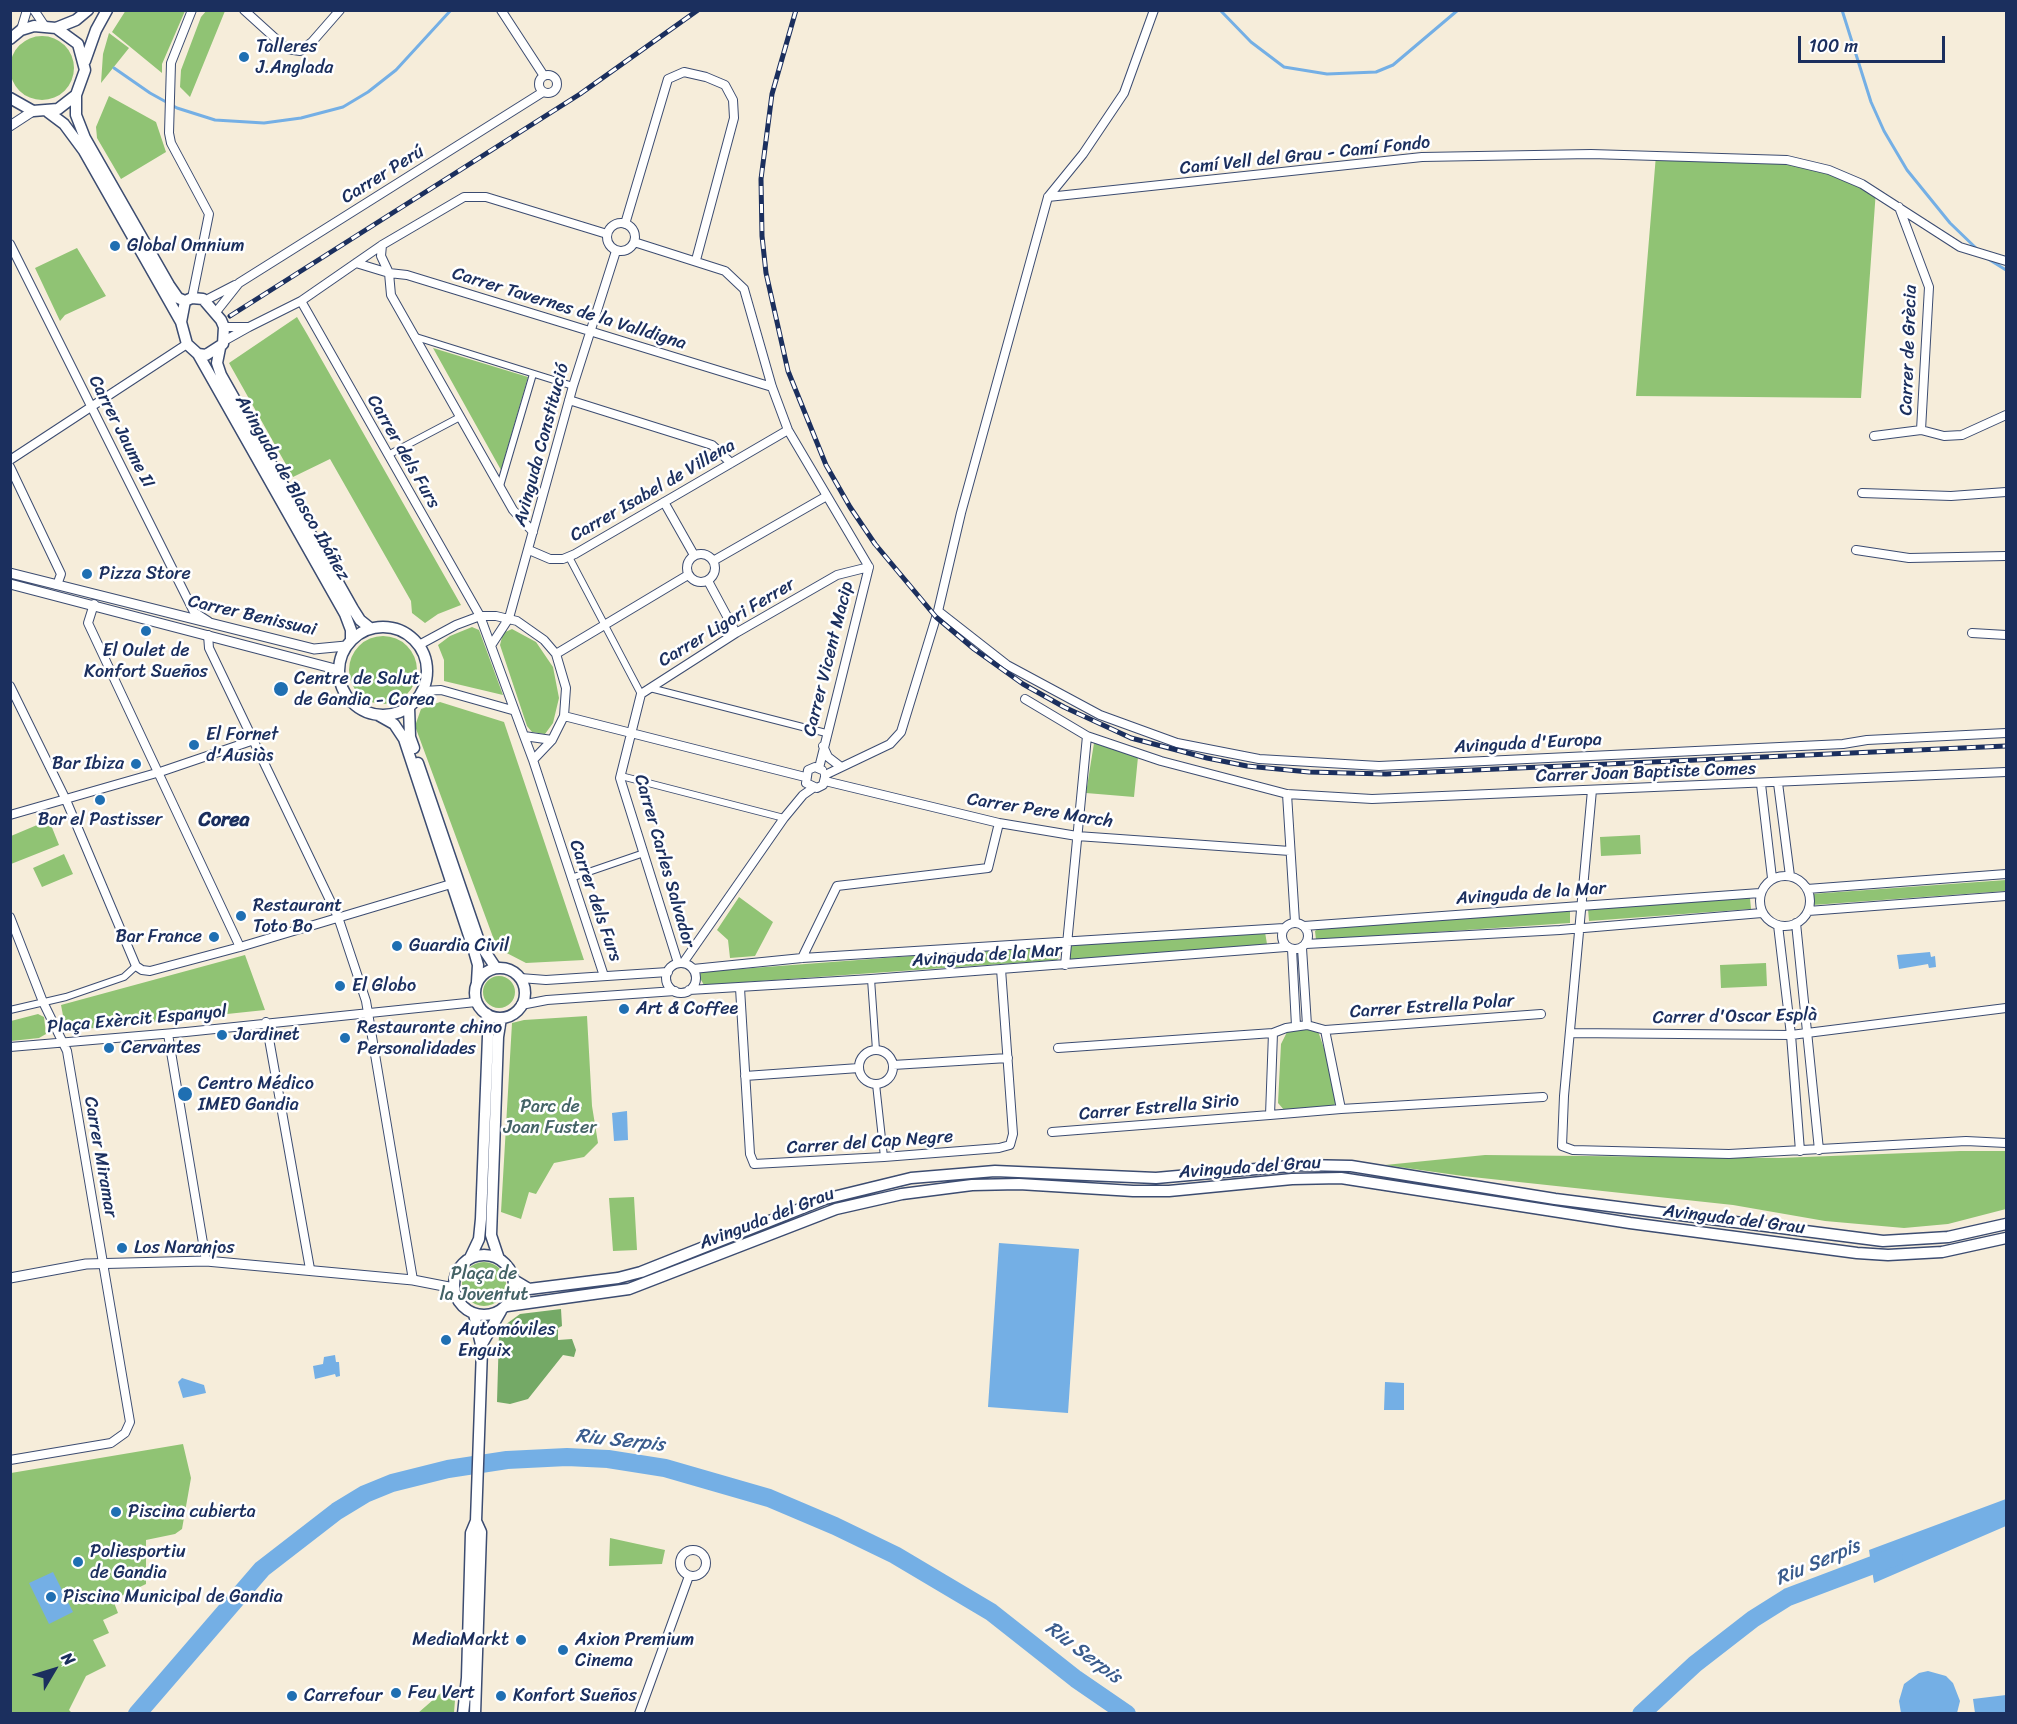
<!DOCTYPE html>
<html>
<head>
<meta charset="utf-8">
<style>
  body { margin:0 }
  #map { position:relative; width:2017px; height:1724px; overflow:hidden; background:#f6edda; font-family:Sriracha,sans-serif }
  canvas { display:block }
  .frame { position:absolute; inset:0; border:12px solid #1b2f5e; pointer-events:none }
  .north { position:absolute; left:24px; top:1640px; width:60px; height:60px; -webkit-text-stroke:4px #fff; paint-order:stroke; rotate:52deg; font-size:16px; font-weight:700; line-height:24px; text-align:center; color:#1b2f5e }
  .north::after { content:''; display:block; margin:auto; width:21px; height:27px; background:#1b2f5e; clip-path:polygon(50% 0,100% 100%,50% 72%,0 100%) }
  .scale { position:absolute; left:1798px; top:36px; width:147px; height:27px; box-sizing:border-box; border:3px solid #1b2f5e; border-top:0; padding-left:8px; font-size:18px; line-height:21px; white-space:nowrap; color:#1b2f5e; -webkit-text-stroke:4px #fff; paint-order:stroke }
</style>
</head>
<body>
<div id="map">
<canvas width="2017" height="1724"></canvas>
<div class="frame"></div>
<div class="north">N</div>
<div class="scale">100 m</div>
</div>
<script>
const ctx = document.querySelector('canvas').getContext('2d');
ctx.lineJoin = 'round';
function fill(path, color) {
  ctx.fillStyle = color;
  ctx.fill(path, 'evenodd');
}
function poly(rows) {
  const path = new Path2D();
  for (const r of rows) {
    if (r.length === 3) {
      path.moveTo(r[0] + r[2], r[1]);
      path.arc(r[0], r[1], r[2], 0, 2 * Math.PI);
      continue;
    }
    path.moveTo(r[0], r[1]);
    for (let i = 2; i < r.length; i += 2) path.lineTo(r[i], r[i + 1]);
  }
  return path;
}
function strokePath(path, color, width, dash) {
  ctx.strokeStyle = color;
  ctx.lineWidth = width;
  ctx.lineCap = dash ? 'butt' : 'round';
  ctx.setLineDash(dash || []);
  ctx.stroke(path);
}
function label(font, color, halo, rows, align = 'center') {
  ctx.font = font + ' Sriracha,sans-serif';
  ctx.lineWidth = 5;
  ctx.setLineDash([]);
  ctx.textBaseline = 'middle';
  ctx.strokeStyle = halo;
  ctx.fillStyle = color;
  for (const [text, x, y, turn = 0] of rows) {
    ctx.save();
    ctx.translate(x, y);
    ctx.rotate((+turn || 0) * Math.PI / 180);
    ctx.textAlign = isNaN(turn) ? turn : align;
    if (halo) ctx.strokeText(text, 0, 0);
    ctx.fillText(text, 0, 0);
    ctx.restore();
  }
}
fill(poly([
  [126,10,185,11,162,64,162,73,112,32],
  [207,10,225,11,190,97,180,87,181,70,201,17],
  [109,33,129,48,101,83,103,54],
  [42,68,32],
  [109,96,156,122,166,152,121,179,97,138,96,127],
  [1656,155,1764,159,1813,166,1876,190,1861,398,1636,396],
  [77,248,106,296,65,315,60,321,35,268],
  [297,317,307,334,461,605,438,614,425,623,412,613,411,601,330,459,293,477,229,363],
  [433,348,528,377,501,470],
  [472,627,479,630,503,695,444,681,444,660,438,645,450,636],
  [512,629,536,642,553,667,559,698,553,723,545,734,532,732,527,726,500,645,503,633],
  [383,670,34],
  [440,702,504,722,584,960,526,963,497,948,415,726,421,709],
  [1094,743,1138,757,1134,797,1086,793],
  [49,820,59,845,11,864,11,836],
  [1640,835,1641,854,1601,856,1600,837],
  [64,854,73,874,42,887,33,868],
  [2006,880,2006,891,1813,905,1811,894],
  [739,897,773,922,755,956,730,958,728,940,717,930],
  [1750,898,1751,909,1589,921,1588,909],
  [1570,911,1570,923,1316,940,1315,931,1318,929],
  [1265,932,1267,944,1074,961,1068,958,1067,948,1071,945],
  [1056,945,1060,956,1057,960,704,985,701,980,700,972],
  [245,955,265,1010,66,1031,61,1005],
  [1766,963,1767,986,1721,988,1720,965],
  [499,992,16],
  [38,1014,44,1017,46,1034,39,1038,11,1041,11,1021],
  [587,1016,592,1106,598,1143,584,1157,554,1163,536,1194,529,1192,521,1219,501,1212,512,1023,524,1020],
  [1303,1029,1318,1031,1326,1054,1336,1102,1333,1107,1285,1111,1278,1103,1281,1044,1287,1032],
  [1960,1151,2006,1151,2006,1209,1948,1224,1904,1228,1825,1221,1733,1205,1463,1176,1385,1165,1485,1155,1779,1158],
  [634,1197,637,1250,613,1251,609,1198],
  [484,1284,22],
  [183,1444,191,1478,182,1529,175,1534,146,1540,146,1584,113,1600,118,1613,103,1620,109,1633,93,1640,106,1666,86,1676,69,1710,72,1713,11,1714,11,1473],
  [610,1538,665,1550,662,1564,609,1566],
  [449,1686,456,1687,454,1713,418,1713]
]), '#90c374');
fill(poly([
  [561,1309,562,1326,558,1328,558,1340,572,1339,576,1350,574,1357,563,1355,528,1399,510,1404,497,1402,499,1333,505,1325,520,1314]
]), '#74a966');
fill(poly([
  [1930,952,1931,957,1935,956,1936,967,1929,968,1928,964,1899,969,1897,955],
  [627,1111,628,1140,614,1141,612,1113],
  [999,1243,1079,1249,1068,1413,988,1407],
  [335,1355,336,1362,339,1362,340,1376,336,1377,335,1374,315,1379,313,1366,323,1364,324,1357],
  [182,1378,204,1385,206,1393,183,1398,178,1382],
  [1385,1382,1404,1383,1404,1410,1384,1410],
  [2006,1499,2006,1526,1874,1583,1869,1550],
  [53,1572,73,1612,49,1624,29,1583],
  [1928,1671,1946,1676,1953,1683,1960,1701,1957,1713,1901,1713,1899,1701,1904,1684,1919,1673],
  [2006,1695,2006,1713,1975,1713,1973,1699]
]), '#74afe5');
strokePath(poly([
  [1220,10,1251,42,1284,67,1327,74,1376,72,1393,65,1458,10],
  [1842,10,1871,102,1884,131,1907,170,1950,223,1978,250],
  [114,68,150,93,177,108,215,120,264,123,301,118,343,107,368,92,396,70,451,10],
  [1985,257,2006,270]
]), '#74afe5', 3);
strokePath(poly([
  [137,1714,262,1569,337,1511,365,1494,392,1483,448,1469,507,1460,567,1457,608,1459,665,1468,769,1498,835,1526,895,1555,991,1612,1076,1679,1127,1714],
  [1641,1714,1695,1664,1753,1619,1788,1597,1894,1557]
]), '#74afe5', 18);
const pedestrian = poly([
  [416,337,573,386],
  [388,455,460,417],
  [500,486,533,374],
  [569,557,641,694],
  [650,688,826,733],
  [621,776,784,818],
  [571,878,644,853],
  [871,979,876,1050],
  [10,1010,66,997,124,977,136,966],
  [876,1084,884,1157]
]);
const minor = poly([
  [34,10,44,25],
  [244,10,287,49,300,51,312,42,340,10],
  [501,10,544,76],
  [21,30,27,10],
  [548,84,9],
  [1048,197,1422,157,1591,154,1787,160,1829,170,1862,184,1960,247,2006,261],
  [1899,207,1929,287,1921,430],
  [621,237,14],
  [625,224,668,79,684,72,706,77,725,85,733,100,734,118,696,260],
  [634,242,725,271,744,289,772,387,788,430,869,567],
  [10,244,194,612,208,621],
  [382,245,381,256,389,273,391,295,513,510,533,532],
  [356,263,389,273,407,275,772,387],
  [192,298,209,214,171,143,169,133,171,63,192,10],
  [206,300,235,285],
  [301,301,480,616,524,736,552,740],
  [216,312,239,283,543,92],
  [224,327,249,327,301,301,382,245,464,197,486,197,607,234],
  [224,341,249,327],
  [569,400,712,445,731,463],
  [1874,436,1921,430,1944,436,1962,435,2006,415],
  [10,460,187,344],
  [10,467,61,574,57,585],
  [1862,493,1951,496,2006,492],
  [664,502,694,555],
  [529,550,550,559,563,559,575,554,788,430],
  [1856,550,1909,558,2006,556],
  [701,568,14],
  [713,561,825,497],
  [708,581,736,633],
  [94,604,88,623,240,947],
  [938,611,1007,665,1100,715,1177,743,1259,759,1379,766,1843,744,1867,740,2006,733],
  [1972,633,2006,635],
  [208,635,209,648,338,917,366,1001,413,1280],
  [492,644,509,618,573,386,616,251],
  [419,645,456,625,480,616,496,616,517,621,544,640,556,654,566,688,564,716,552,740,533,760,604,976],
  [556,654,688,575],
  [10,686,66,800,136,966,142,970,150,971,240,947,451,884],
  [423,691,441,690,512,710],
  [1025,699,1087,736,1161,761,1287,794,1372,799,2006,772],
  [564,716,805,777],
  [524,736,533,760],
  [823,746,828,757,841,767],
  [819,768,869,567],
  [822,770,815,767,808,770,806,783,817,788,823,785,825,777],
  [825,775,890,744,901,732,938,611,961,513,1048,197,1083,154,1124,93,1154,10],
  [825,781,999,823,1077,836,1290,851],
  [1778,783,1790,876],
  [1761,784,1772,878],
  [1592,790,1564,1096,1562,1146,1573,1150,1729,1154,1966,1141,2006,1143],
  [1287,794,1295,922],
  [10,815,160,772,254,740],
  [1785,901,25],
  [1807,889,2006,874],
  [1808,911,2006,896],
  [10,917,43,1002,67,1051,130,1422,125,1433,111,1443,10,1460],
  [1295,936,13],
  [1796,923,1819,1150],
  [1778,925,1791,1035,1800,1151],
  [1304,926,1760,893],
  [1306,944,1560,930,1762,913],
  [1302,948,1307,1025],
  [1292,949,1296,1026],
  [802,958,837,886,988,868,999,823],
  [678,963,620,778,641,694,736,633,837,575,869,567],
  [683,963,784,818,803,795,813,788],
  [681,978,15],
  [1065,965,1087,736],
  [693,969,802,958,1284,928],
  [520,978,546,980,668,972],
  [740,988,750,1154,754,1164,884,1157,999,1148,1010,1145,1013,1134,1001,969],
  [689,990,871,979,1286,947],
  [521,1005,547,1000,675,991],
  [266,1022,310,1269],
  [1325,1030,1341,1109,1270,1115,1273,1033,1286,1028,1307,1025,1325,1030,1541,1014],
  [1570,1033,1791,1035,2006,1008],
  [168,1034,206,1261],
  [10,1047,186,1032,476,1002],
  [1058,1048,1273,1033],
  [876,1067,17],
  [893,1065,1008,1058],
  [745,1076,859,1068],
  [1341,1109,1543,1097],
  [1052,1132,1270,1115],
  [693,1563,13],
  [639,1714,689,1576]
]);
const tertiary = poly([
  [10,126,33,111],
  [10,573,314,649,346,646],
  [10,584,339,670],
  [10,1278,86,1264,206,1261,413,1280,454,1288]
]);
const secondary = poly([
  [56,28,76,20,88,10],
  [10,39,21,30,34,26,56,28,78,44,85,70,76,95,58,109,33,111,10,98],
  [85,61,96,30,107,10],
  [76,95,76,115,85,138,169,285,178,298,185,301],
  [48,112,64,124,84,151,181,322,187,344,198,354,206,355,223,344,224,327,221,320,203,299,192,298,185,301,181,322],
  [220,348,217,363,221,375,353,609,360,620,370,628],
  [198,354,345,614,351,630,351,641],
  [383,671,44],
  [409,707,410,737,414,748],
  [378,715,394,724,404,739,474,951,478,965,477,982],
  [418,763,480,944,496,968],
  [500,993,25],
  [484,1285,30],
  [470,1258,479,1239,481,1219,488,1036,487,1014],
  [499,1259,491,1235,498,1037,501,1018],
  [514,1280,529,1289,618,1278,641,1272,825,1199,911,1178,995,1171,1156,1178,1301,1165,1351,1166,1555,1199,1883,1241,1948,1237,2006,1224],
  [507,1306,629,1289,836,1209,902,1194,972,1185,1019,1184,1133,1191,1169,1191,1292,1179,1341,1178,1630,1223,1857,1253,1888,1255,1942,1252,2006,1238],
  [482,1344,501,1311],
  [463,1714,467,1678,471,1533,476,1521,482,1349,474,1314],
  [475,1714,481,1532,476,1521]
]);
strokePath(pedestrian, '#3c4c71', 8);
strokePath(minor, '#3c4c71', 10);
strokePath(tertiary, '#3c4c71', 11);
strokePath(secondary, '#3c4c71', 13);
strokePath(pedestrian, '#fff', 6);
strokePath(minor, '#fff', 8);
strokePath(tertiary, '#fff', 9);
strokePath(secondary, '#fff', 10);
const rail = poly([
  [796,10,772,94,761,179,762,236,766,273,788,371,826,465,850,507,875,544,936,617,974,649,1023,684,1064,707,1131,738,1207,758,1247,766,1309,772,1386,774,2006,746],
  [230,316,580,94,698,10]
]);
strokePath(rail, '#1b2f5e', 5);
strokePath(rail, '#fff', 3, [9]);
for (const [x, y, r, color] of [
  [244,57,6,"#1f6fb2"],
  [115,246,6,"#1f6fb2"],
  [87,574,6,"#1f6fb2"],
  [146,631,6,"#1f6fb2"],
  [281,689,8,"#1f6fb2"],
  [194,745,6,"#1f6fb2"],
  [136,764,6,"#1f6fb2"],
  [100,800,6,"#1f6fb2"],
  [241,916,6,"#1f6fb2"],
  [214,937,6,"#1f6fb2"],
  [397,946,6,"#1f6fb2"],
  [340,986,6,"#1f6fb2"],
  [624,1009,6,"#1f6fb2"],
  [222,1035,6,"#1f6fb2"],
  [345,1038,6,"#1f6fb2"],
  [109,1048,6,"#1f6fb2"],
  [185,1094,8,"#1f6fb2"],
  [122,1248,6,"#1f6fb2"],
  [446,1340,6,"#1f6fb2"],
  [116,1512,6,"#1f6fb2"],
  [78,1562,6,"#1f6fb2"],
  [51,1597,6,"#1f6fb2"],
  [521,1640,6,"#1f6fb2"],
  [563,1650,6,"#1f6fb2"],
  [396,1693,6,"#1f6fb2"],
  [292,1696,6,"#1f6fb2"],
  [501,1696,6,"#1f6fb2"]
]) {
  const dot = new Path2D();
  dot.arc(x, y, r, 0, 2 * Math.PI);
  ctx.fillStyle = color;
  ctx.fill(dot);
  strokePath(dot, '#fff', 2);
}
label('18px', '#1b2f5e', '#fff', [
  ["Talleres",256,47],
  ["J.Anglada",256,68],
  ["Global Omnium",127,246],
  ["Pizza Store",99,574],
  ["El Oulet de",146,651,"center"],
  ["Konfort Sueños",146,672,"center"],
  ["Centre de Salut",294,679],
  ["de Gandia - Corea",294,700],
  ["El Fornet",206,735],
  ["d'Ausiàs",206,756],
  ["Bar Ibiza",124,764,"right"],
  ["Bar el Pastisser",100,820,"center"],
  ["Restaurant",253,906],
  ["Toto Bo",253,927],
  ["Bar France",202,937,"right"],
  ["Guardia Civil",409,946],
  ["El Globo",352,986],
  ["Art & Coffee",636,1009],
  ["Restaurante chino",357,1028],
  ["Personalidades",357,1049],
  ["Jardinet",234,1035],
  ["Cervantes",121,1048],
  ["Centro Médico",198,1084],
  ["IMED Gandia",198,1105],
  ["Los Naranjos",134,1248],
  ["Automóviles",458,1330],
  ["Enguix",458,1351],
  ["Piscina cubierta",128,1512],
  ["Poliesportiu",90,1552],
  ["de Gandia",90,1573],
  ["Piscina Municipal de Gandia",63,1597],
  ["MediaMarkt",509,1640,"right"],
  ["Axion Premium",575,1640],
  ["Cinema",575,1661],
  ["Feu Vert",408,1693],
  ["Carrefour",304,1696],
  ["Konfort Sueños",513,1696]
], 'left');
label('18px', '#1b2f5e', '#fff', [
  ["Camí Vell del Grau - Camí Fondo",1305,156,-6],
  ["Carrer Perú",383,175,-32],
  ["Carrer Tavernes de la Valldigna",569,309,17],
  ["Carrer de Grècia",1909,350,-88],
  ["Carrer Jaume II",121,432,63],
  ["Avinguda Constitució",542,445,-75],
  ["Carrer dels Furs",403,452,60],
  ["Avinguda de Blasco Ibáñez",292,488,60],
  ["Carrer Isabel de Villena",653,491,-30],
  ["Carrer Benissuai",252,616,13],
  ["Carrer Ligori Ferrer",727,623,-31],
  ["Carrer Vicent Macip",829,659,-76],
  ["Avinguda d'Europa",1528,744,-3],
  ["Carrer Joan Baptiste Comes",1646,773,-2],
  ["Carrer Pere March",1040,811,9],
  ["Carrer Carles Salvador",664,861,74],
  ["Avinguda de la Mar",1531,894,-4],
  ["Carrer dels Furs",595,901,71],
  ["Avinguda de la Mar",987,956,-4],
  ["Carrer Estrella Polar",1432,1007,-4],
  ["Carrer d'Oscar Esplà",1735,1017,-1],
  ["Plaça Exèrcit Espanyol",137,1020,-5],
  ["Carrer Estrella Sirio",1159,1108,-5],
  ["Carrer del Cap Negre",870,1143,-4],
  ["Carrer Miramar",100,1157,80],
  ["Avinguda del Grau",1250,1168,-4],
  ["Avinguda del Grau",767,1219,-21],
  ["Avinguda del Grau",1734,1220,7]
]);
label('18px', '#446366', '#fff', [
  ["Parc de",550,1107],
  ["Joan Fuster",550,1128],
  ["Plaça de",484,1274],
  ["la Joventut",484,1295]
]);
label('bold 20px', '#1b2f5e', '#fff', [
  ["Corea",224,821]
]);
label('italic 20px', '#3a5c8d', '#fff', [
  ["Riu Serpis",620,1441,6],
  ["Riu Serpis",1818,1563,-23],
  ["Riu Serpis",1083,1653,37]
]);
</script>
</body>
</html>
